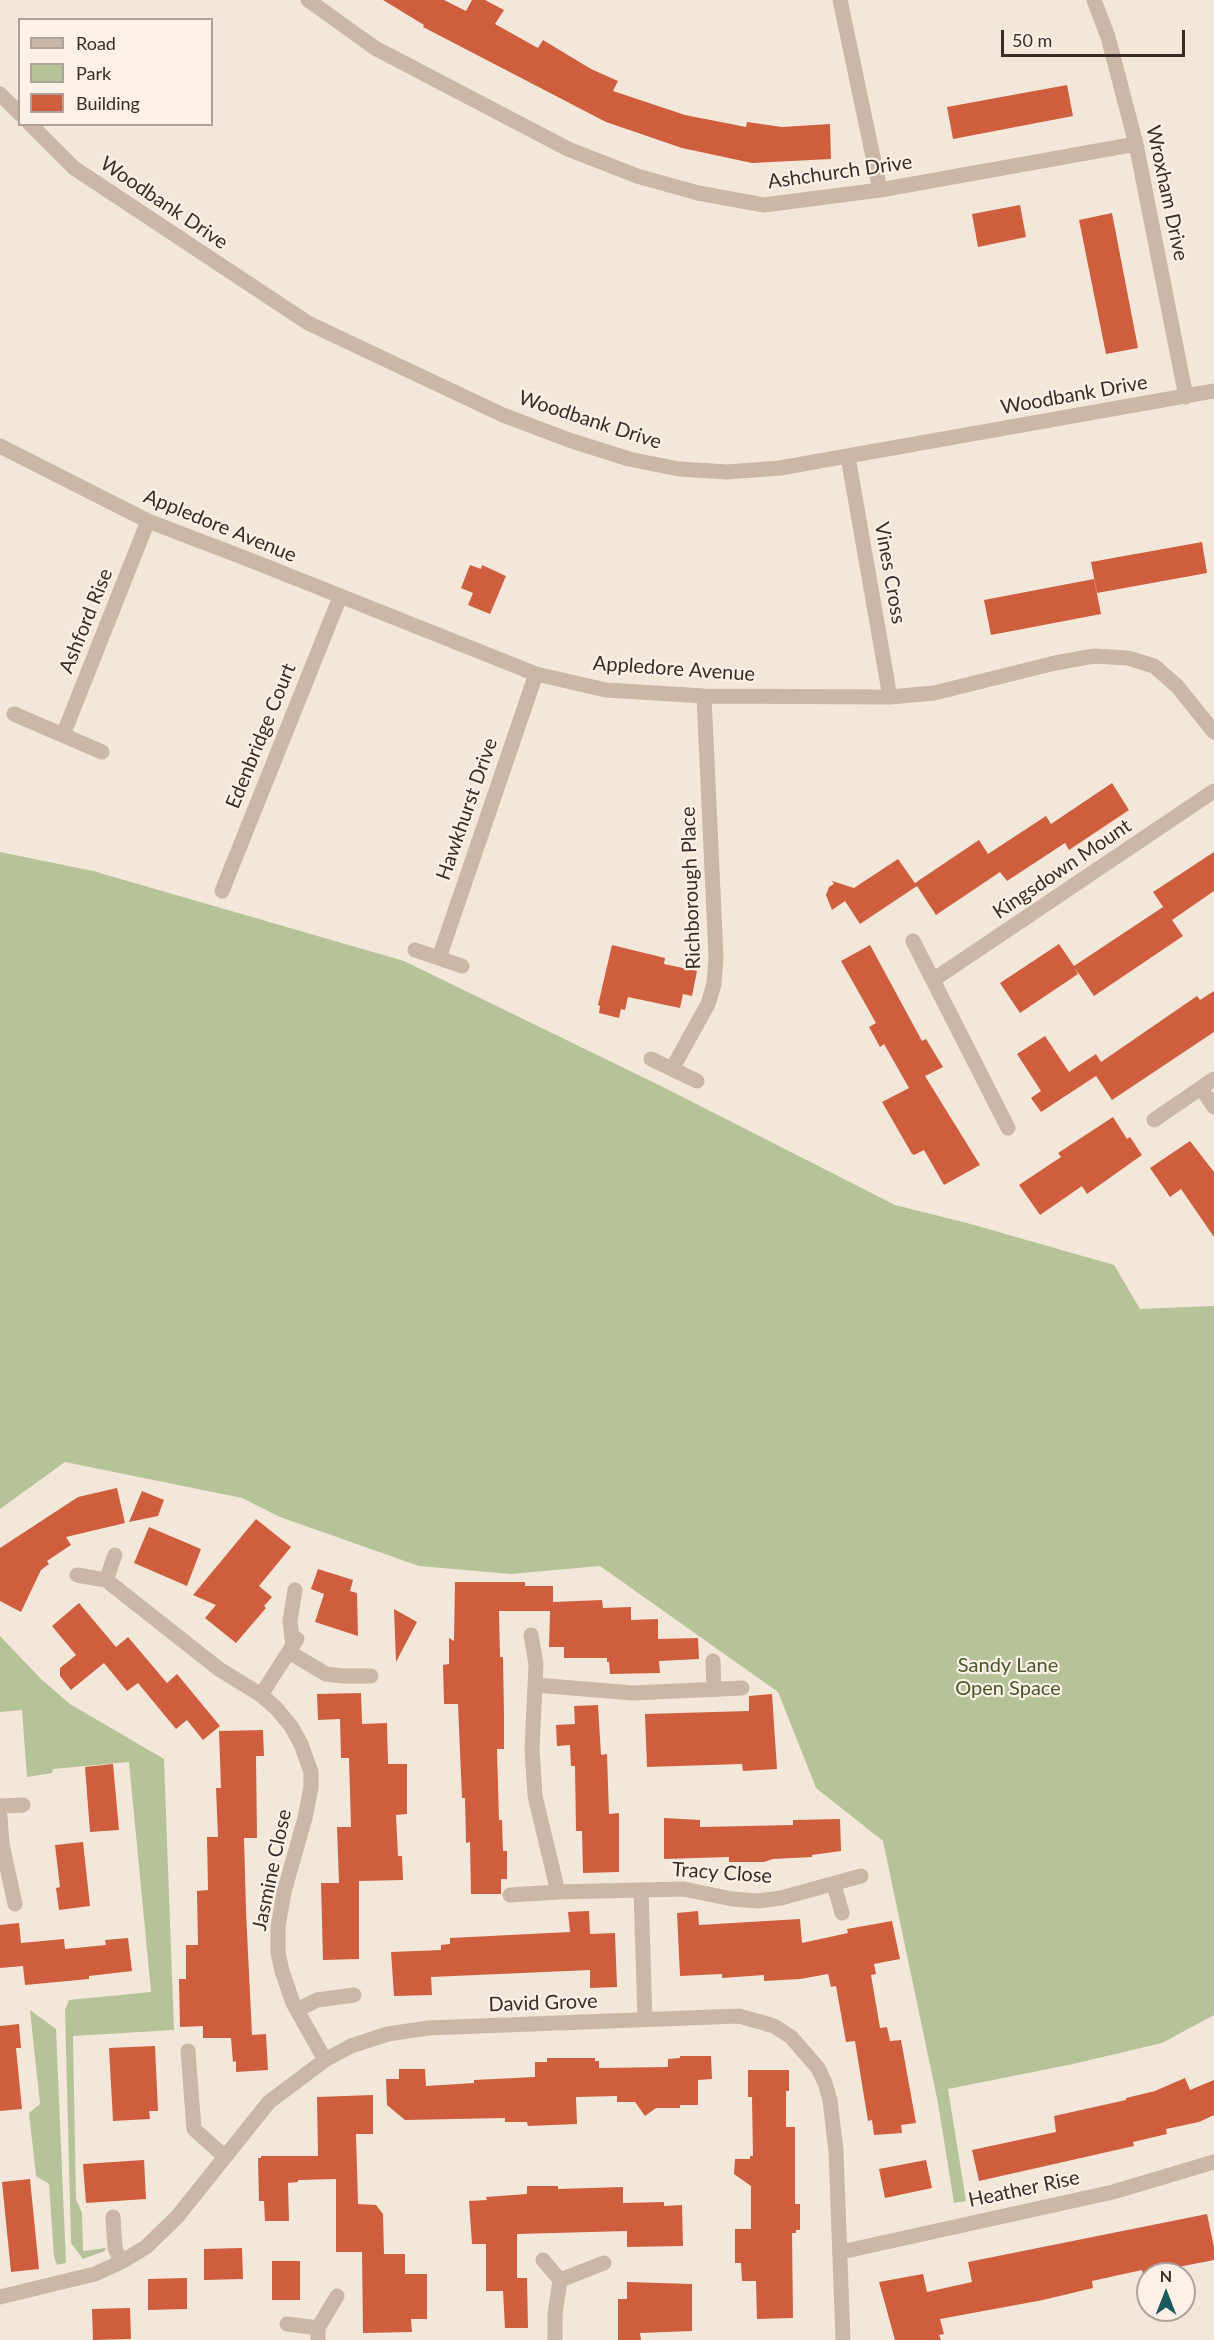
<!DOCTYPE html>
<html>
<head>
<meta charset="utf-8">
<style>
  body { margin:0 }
  #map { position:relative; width:1214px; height:2340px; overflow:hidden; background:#f3e7da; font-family:Lato,sans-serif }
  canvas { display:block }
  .legend { position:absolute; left:18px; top:18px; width:195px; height:108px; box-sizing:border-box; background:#fbf1e7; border:2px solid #ada29a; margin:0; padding:8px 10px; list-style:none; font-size:18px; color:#382c27 }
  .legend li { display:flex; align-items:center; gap:12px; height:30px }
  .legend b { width:30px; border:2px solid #ada29a }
  .north { position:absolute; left:1136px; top:2262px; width:60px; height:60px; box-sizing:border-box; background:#fbf1e7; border:2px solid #ada29a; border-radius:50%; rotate:0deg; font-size:16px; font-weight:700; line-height:24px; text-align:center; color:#382c27 }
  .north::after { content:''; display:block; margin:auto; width:21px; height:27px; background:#1a595c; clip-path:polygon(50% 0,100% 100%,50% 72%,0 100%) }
  .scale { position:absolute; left:1001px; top:30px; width:184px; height:27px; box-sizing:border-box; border:3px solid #382c27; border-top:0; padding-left:8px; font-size:18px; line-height:21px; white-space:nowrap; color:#382c27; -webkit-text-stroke:4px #fbf1e7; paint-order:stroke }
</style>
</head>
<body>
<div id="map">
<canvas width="1214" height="2340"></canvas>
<ul class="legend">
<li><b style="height:8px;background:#ccb6a5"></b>Road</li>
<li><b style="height:16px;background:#b6c399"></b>Park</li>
<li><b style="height:16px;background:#ce5e3e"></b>Building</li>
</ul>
<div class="north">N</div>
<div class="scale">50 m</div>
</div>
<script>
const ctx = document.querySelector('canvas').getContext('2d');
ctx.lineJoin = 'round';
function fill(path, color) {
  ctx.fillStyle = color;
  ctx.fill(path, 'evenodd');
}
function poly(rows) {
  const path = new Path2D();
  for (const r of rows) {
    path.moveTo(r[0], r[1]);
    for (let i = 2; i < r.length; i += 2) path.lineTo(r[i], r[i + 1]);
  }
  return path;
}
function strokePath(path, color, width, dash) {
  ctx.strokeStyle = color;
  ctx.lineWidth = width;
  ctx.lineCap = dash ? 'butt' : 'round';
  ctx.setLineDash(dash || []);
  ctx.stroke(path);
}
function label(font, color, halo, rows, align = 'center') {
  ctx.font = font + ' Lato,sans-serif';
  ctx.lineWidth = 4.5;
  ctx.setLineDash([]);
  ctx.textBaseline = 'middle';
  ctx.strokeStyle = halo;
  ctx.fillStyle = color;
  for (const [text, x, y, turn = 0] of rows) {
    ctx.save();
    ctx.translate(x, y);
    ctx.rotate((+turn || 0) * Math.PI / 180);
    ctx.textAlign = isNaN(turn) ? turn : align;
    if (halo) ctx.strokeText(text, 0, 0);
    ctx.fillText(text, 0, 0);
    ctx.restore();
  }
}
fill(poly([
  [0,852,93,871,404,961,663,1087,895,1205,967,1223,1114,1265,1140,1309,1214,1306,1214,2015,1162,2043,1073,2064,948,2089,966,2201,954,2203,938,2103,883,1841,816,1788,778,1692,600,1566,511,1574,419,1566,280,1517,242,1498,65,1462,0,1509],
  [0,1636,41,1679,70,1704,164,1759,174,2030,73,2036,76,2199,82,2213,83,2251,106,2248,105,2251,83,2259,71,2243,65,2010,69,2000,151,1992,129,1762,53,1769,52,1773,27,1777,22,1710,0,1712],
  [30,2010,56,2029,66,2263,57,2265,54,2256,49,2184,36,2176,29,2113,40,2104]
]), '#b6c399');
fill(poly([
  [383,0,444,0,466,11,472,0,485,0,504,10,495,24,538,48,543,40,591,69,618,81,613,91,685,115,746,127,747,122,782,127,830,124,831,159,752,163,682,148,606,122,423,27,424,25],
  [1067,85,1073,116,953,139,947,107],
  [1020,205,1026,237,978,247,972,214],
  [1112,213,1138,348,1106,354,1079,220],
  [1202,542,1207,573,1097,593,1091,562],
  [470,565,481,569,482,565,506,576,490,614,468,605,473,593,461,588],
  [1094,579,1101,614,991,635,984,600],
  [1112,783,1129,810,1069,850,1065,843,1007,881,1000,872,936,915,915,883,979,840,988,854,1046,816,1051,824],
  [1214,852,1214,891,1172,920,1153,892],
  [898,859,917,886,860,924,845,901,832,910,826,895,829,887,834,884,832,881,854,888],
  [1163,907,1183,936,1094,996,1075,968,1078,974,1020,1013,1000,983,1059,944,1074,966],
  [612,945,665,958,664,964,697,971,692,996,683,994,680,1008,628,997,625,1010,621,1009,619,1018,599,1013,600,1006,598,1005],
  [870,945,922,1041,926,1039,943,1067,925,1076,980,1165,944,1185,924,1150,914,1155,912,1154,882,1102,909,1088,884,1044,880,1047,869,1027,876,1023,841,961],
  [1214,991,1214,1032,1112,1100,1096,1076,1041,1112,1031,1098,1041,1091,1017,1054,1045,1036,1069,1072,1096,1054,1101,1062,1197,996,1200,1000],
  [1113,1117,1127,1139,1130,1137,1142,1155,1087,1194,1082,1186,1040,1215,1019,1185,1061,1157,1058,1153],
  [1190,1141,1214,1172,1214,1237,1181,1189,1170,1197,1150,1168],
  [117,1488,125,1523,66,1537,71,1545,47,1561,49,1564,41,1570,21,1612,0,1601,0,1548,78,1497],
  [142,1491,164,1500,158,1516,129,1522],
  [256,1519,291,1547,259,1586,272,1597,264,1606,266,1608,236,1643,205,1618,216,1605,193,1595],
  [149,1527,201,1549,187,1586,134,1563],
  [318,1569,353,1580,350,1591,357,1593,358,1636,315,1622,324,1594,311,1589],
  [455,1582,525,1582,525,1586,553,1586,553,1602,602,1600,603,1608,631,1607,631,1620,658,1619,658,1639,698,1638,699,1659,659,1661,660,1673,610,1674,609,1662,607,1662,607,1658,564,1658,564,1647,549,1647,550,1611,499,1611,500,1657,503,1657,504,1715,504,1749,497,1749,499,1820,502,1820,503,1851,507,1851,507,1879,501,1879,501,1894,471,1894,470,1842,466,1843,465,1798,462,1798,458,1704,444,1704,443,1665,449,1664,449,1638,454,1641],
  [79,1603,116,1647,128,1637,167,1683,177,1674,220,1726,203,1740,187,1720,176,1729,138,1683,127,1691,104,1663,71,1690,60,1676,60,1668,76,1655,52,1626],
  [394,1609,417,1622,396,1662],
  [361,1693,362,1724,387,1723,388,1764,407,1764,407,1814,396,1815,398,1856,402,1856,403,1880,359,1881,359,1959,323,1960,321,1883,339,1883,337,1827,351,1827,349,1758,341,1758,340,1719,318,1720,317,1694],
  [772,1694,777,1769,743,1771,742,1764,647,1767,645,1714,749,1711,749,1696],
  [598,1705,601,1755,607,1754,609,1814,619,1813,619,1872,583,1873,582,1831,576,1831,575,1766,571,1766,570,1745,557,1746,556,1725,575,1724,574,1706],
  [263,1730,264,1756,256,1756,257,1838,244,1838,246,1911,252,2035,266,2034,268,2070,236,2072,236,2061,233,2062,231,2038,203,2038,203,2026,180,2027,179,1979,186,1979,186,1945,198,1945,197,1891,208,1890,207,1837,218,1837,216,1788,221,1788,219,1731],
  [113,1764,119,1830,90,1832,85,1767],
  [664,1818,700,1820,700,1827,793,1825,793,1820,840,1819,841,1851,812,1855,812,1857,773,1859,764,1862,729,1862,729,1857,664,1859],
  [83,1842,90,1906,59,1910,56,1888,60,1887,55,1845],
  [589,1911,590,1934,615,1933,617,1987,590,1988,590,1970,431,1977,432,1995,394,1996,391,1952,441,1950,441,1945,450,1944,450,1938,570,1932,568,1912],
  [698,1911,699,1925,800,1919,802,1943,848,1933,847,1929,892,1921,900,1959,874,1964,876,1974,871,1975,880,2028,887,2027,890,2041,901,2040,916,2123,901,2125,902,2133,874,2135,872,2120,868,2121,855,2041,846,2042,836,1986,831,1987,828,1974,800,1979,764,1981,764,1975,722,1978,722,1974,680,1976,677,1913],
  [19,1923,21,1943,64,1939,65,1949,106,1945,105,1940,128,1938,132,1971,89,1976,89,1979,25,1985,23,1966,0,1968,0,1925],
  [19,2024,21,2048,16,2048,22,2109,0,2111,0,2026],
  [155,2046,158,2111,149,2111,150,2119,113,2121,109,2048],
  [680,2056,711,2056,712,2079,698,2080,698,2105,680,2105,680,2108,656,2108,645,2116,635,2102,617,2102,617,2096,576,2097,577,2124,528,2126,527,2122,505,2122,505,2118,405,2120,387,2105,386,2079,399,2079,399,2069,425,2069,426,2086,474,2083,474,2080,535,2077,535,2062,547,2062,547,2058,595,2058,595,2061,599,2061,599,2068,668,2067,668,2059,680,2058],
  [748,2070,789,2070,789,2091,786,2091,786,2127,795,2127,795,2204,800,2204,800,2230,796,2230,796,2233,792,2233,793,2318,757,2319,756,2281,742,2281,741,2263,735,2263,735,2229,751,2229,751,2186,734,2174,735,2159,750,2159,750,2156,753,2156,752,2097,748,2097],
  [1185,2078,1190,2090,1214,2080,1214,2115,1199,2122,1166,2129,1167,2134,1133,2142,1134,2146,979,2181,972,2150,1056,2132,1054,2116,1126,2100,1126,2098,1155,2091],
  [373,2095,373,2134,356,2134,358,2204,376,2205,383,2214,384,2254,405,2254,405,2274,427,2274,427,2319,411,2319,412,2332,363,2333,362,2252,336,2252,336,2179,298,2180,298,2182,288,2183,289,2221,265,2221,264,2201,259,2201,258,2158,261,2158,261,2156,318,2156,317,2097],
  [144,2160,146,2199,86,2203,83,2164],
  [926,2160,932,2188,885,2198,879,2169],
  [30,2179,39,2269,11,2272,2,2182],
  [527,2186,558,2186,558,2189,623,2187,623,2203,664,2202,664,2206,682,2205,683,2246,627,2247,627,2231,517,2234,517,2278,527,2278,528,2328,505,2328,503,2291,486,2291,486,2244,472,2244,469,2201,487,2200,486,2197,527,2194],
  [1207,2214,1214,2247,1214,2260,1143,2274,1142,2270,1092,2281,1093,2288,1043,2300,940,2319,944,2334,939,2335,941,2340,895,2340,879,2282,923,2274,927,2292,972,2282,968,2262],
  [242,2248,243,2279,204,2280,204,2249],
  [272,2261,300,2261,300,2300,272,2300],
  [187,2278,187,2309,148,2310,148,2279],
  [627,2282,692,2284,692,2331,640,2333,641,2340,618,2340,618,2299,627,2299],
  [130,2308,131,2339,93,2340,92,2309]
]), '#ce5e3e');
strokePath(poly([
  [308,0,375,48,568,149,637,176,698,193,764,205,880,190,1136,144],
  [840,0,880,190],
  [1094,0,1108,37,1136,144,1186,397],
  [0,94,20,114],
  [30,124,74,168,308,323,503,415,569,440,629,459,679,469,727,472,780,468,1214,391],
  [0,446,148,521,250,560,536,674,606,690,704,696,890,697,934,693,1055,663,1094,656,1128,658,1154,666,1177,686,1214,732],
  [848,457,890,697],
  [14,714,102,752],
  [63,735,148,521],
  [222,891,340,597],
  [913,941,1008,1128],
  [415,950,462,966],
  [439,958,536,674],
  [933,980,1214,791],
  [651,1059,697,1081],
  [672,1069,708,1004,714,984,716,957,704,696],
  [1201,1088,1214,1107],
  [1154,1120,1214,1079],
  [77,1575,106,1580,219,1669,261,1695,276,1708,291,1726,301,1744,311,1772,311,1787,305,1818,284,1892,278,1927,278,1953,282,1971,293,2003,325,2060],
  [106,1580,115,1555],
  [531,1635,536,1664,532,1749,535,1796,558,1892,641,1890,645,2020],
  [293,1646,290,1621,295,1590],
  [289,1652,326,1674,343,1676,371,1676],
  [713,1661,714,1689],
  [536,1685,633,1693,742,1688],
  [261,1695,297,1639],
  [0,1806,23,1805],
  [0,1817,2,1844,15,1904],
  [834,1885,842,1913],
  [641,1890,684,1889,732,1899,758,1901,781,1898,861,1876],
  [510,1895,558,1892],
  [297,2010,317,2000,354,1995],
  [188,2051,194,2129,225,2157],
  [113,2217,115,2248,121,2262],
  [841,2252,1113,2192,1214,2162],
  [543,2260,560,2280,604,2263],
  [0,2297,95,2274,121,2262,146,2247,177,2217,269,2102,325,2060,351,2046,388,2034,428,2028,739,2016,774,2026,791,2037,818,2068,825,2083,830,2100,836,2151,843,2340],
  [287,2324,318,2328],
  [318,2340,318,2328,337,2296],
  [555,2340,555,2314,560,2280]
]), '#ccb6a5', 15);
label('20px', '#382c27', '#fbf1e7', [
  ["Ashchurch Drive",840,172,-8],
  ["Wroxham Drive",1167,193,78],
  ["Woodbank Drive",164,203,34],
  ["Woodbank Drive",1074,395,-10],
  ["Woodbank Drive",590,420,18],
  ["Appledore Avenue",220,526,22],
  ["Vines Cross",890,573,80],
  ["Ashford Rise",86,621,-68],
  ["Appledore Avenue",674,669,4],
  ["Edenbridge Court",261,736,-68],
  ["Hawkhurst Drive",467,809,-71],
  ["Kingsdown Mount",1062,869,-34],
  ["Richborough Place",691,888,-92],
  ["Jasmine Close",272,1870,-78],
  ["Tracy Close",722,1873,4],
  ["David Grove",543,2003,-2],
  ["Heather Rise",1024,2189,-12]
]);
label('20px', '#475829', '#fbf1e7', [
  ["Sandy Lane",1008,1666],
  ["Open Space",1008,1689]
]);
</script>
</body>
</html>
